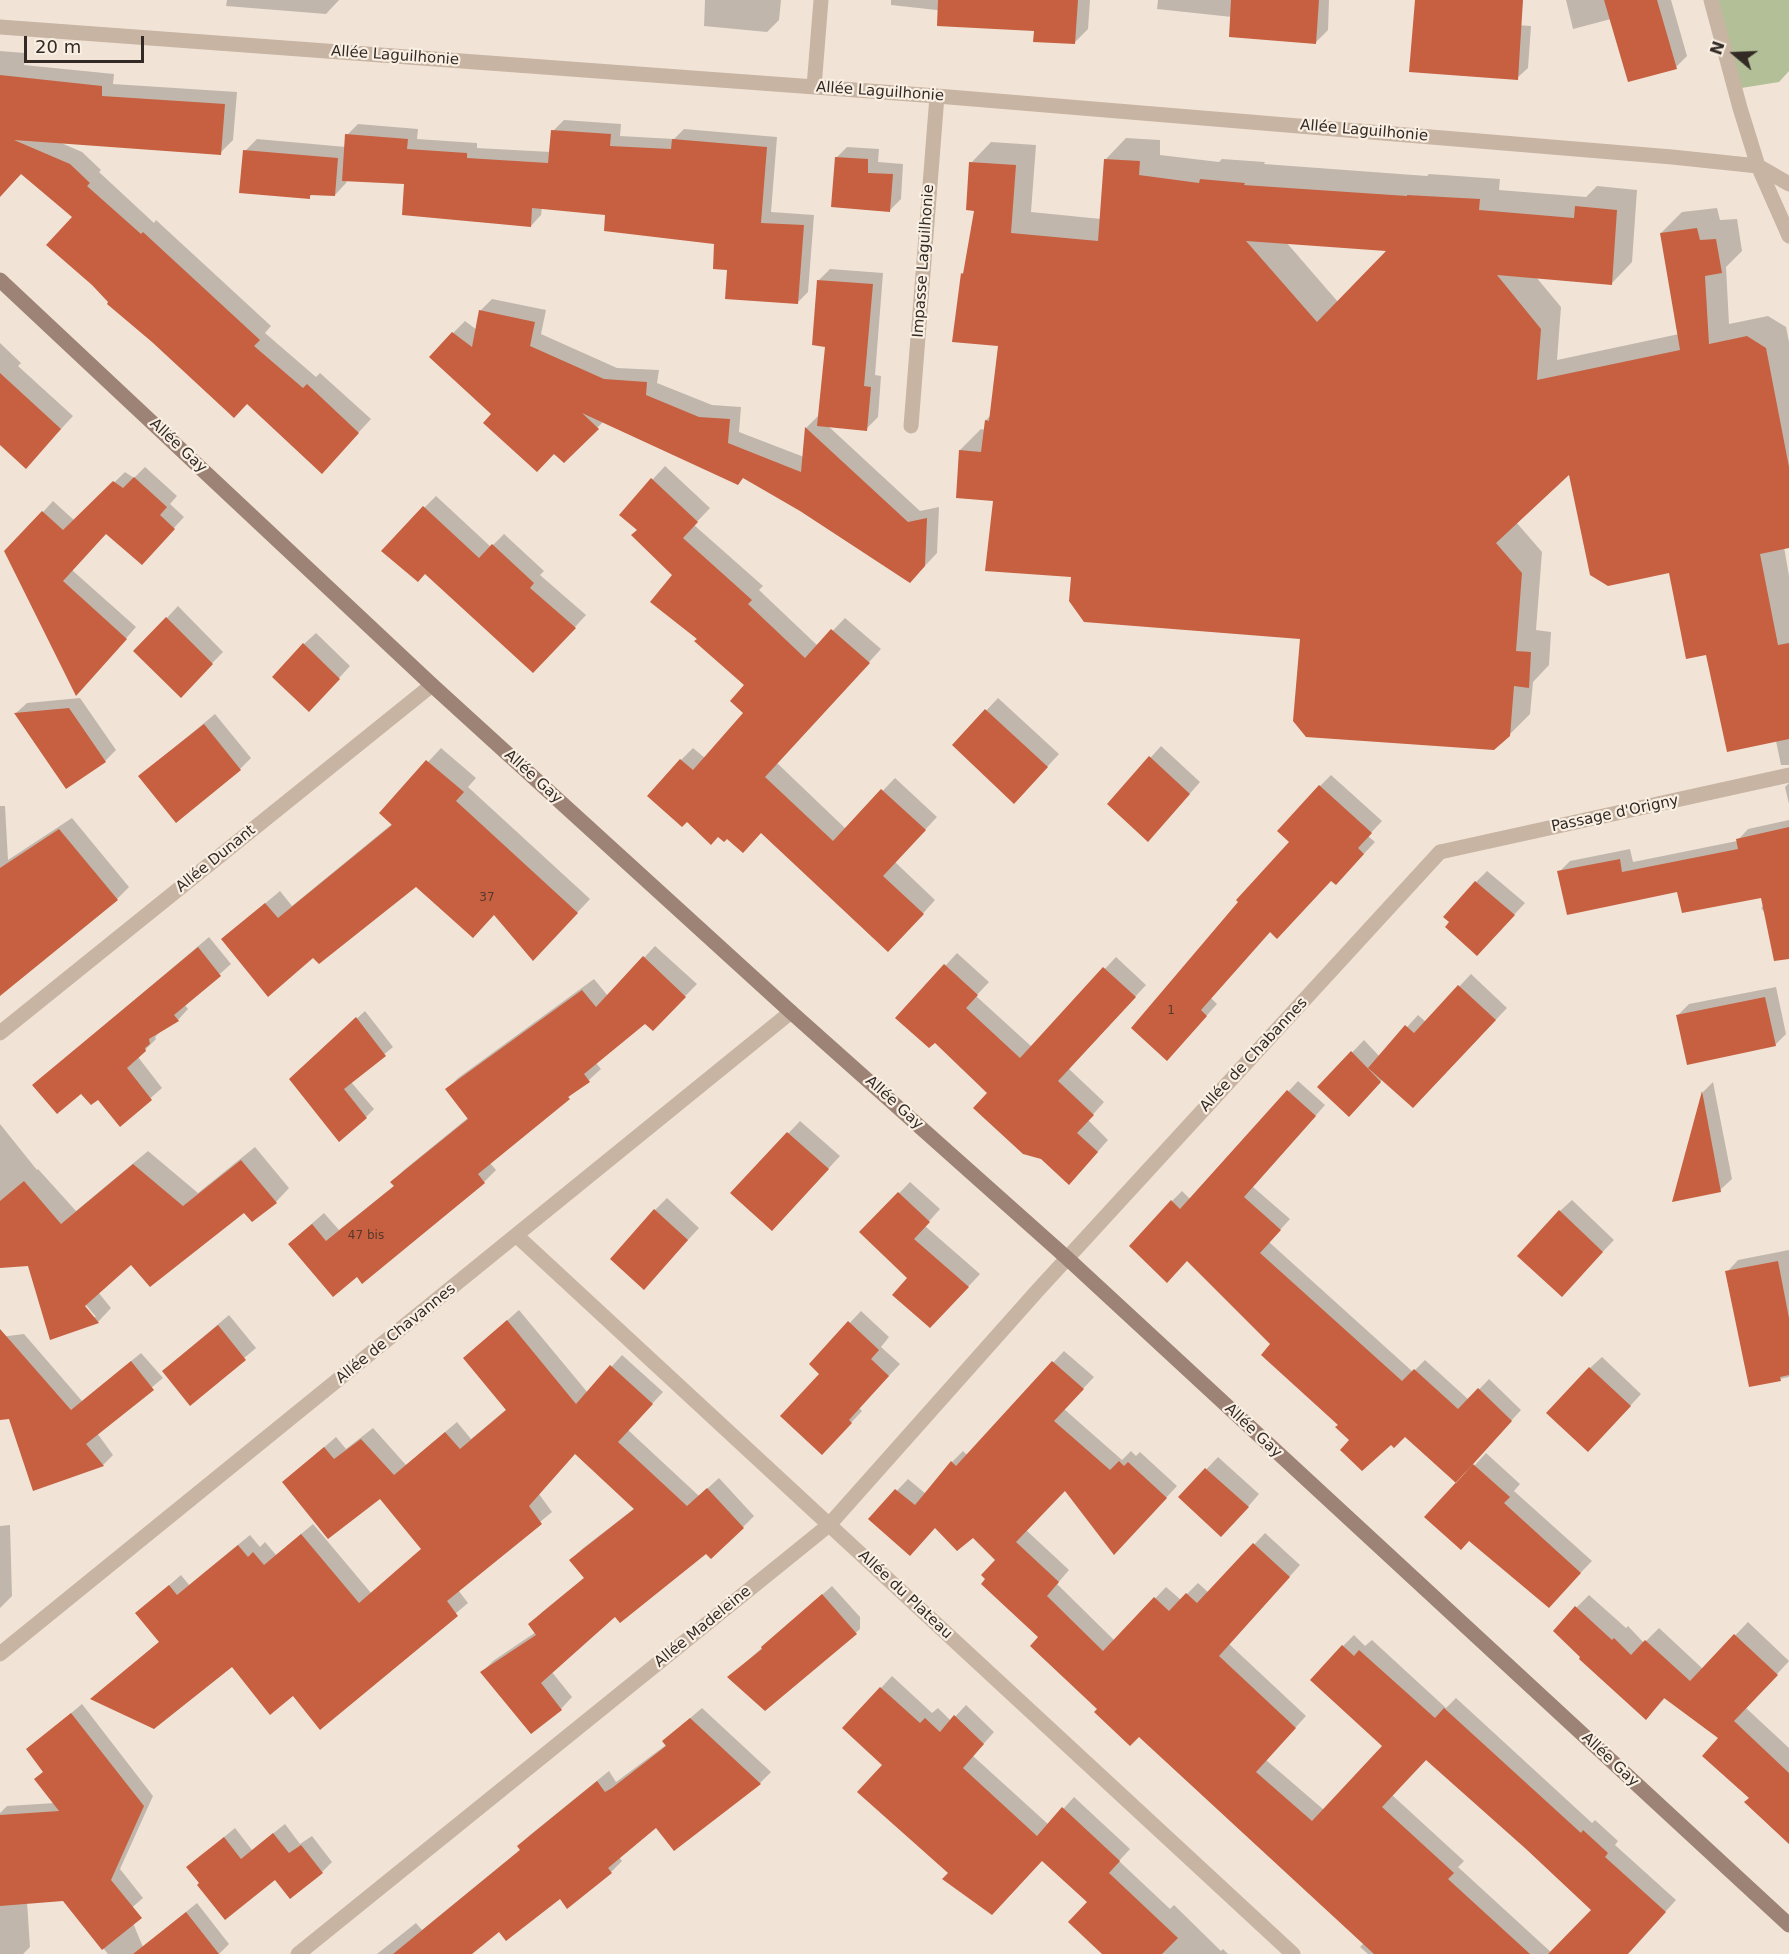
<!DOCTYPE html>
<html>
<head>
<meta charset="utf-8">
<style>
  body { margin:0 }
  #map { position:relative; width:1789px; height:1954px; overflow:hidden; background:#f1e4d7; font-family:"DejaVu Sans",sans-serif }
  canvas { display:block }
  .north { position:absolute; left:1705px; top:24px; width:60px; height:60px; -webkit-text-stroke:4px #f9efe3; paint-order:stroke; rotate:289deg; font-size:16px; font-weight:700; line-height:24px; text-align:center; color:#332a25 }
  .north::after { content:''; display:block; margin:auto; width:21px; height:27px; background:#332a25; clip-path:polygon(50% 0,100% 100%,50% 72%,0 100%) }
  .scale { position:absolute; left:24px; top:36px; width:120px; height:27px; box-sizing:border-box; border:3px solid #332a25; border-top:0; padding-left:8px; font-size:18px; line-height:21px; white-space:nowrap; color:#332a25; -webkit-text-stroke:4px #f9efe3; paint-order:stroke }
</style>
</head>
<body>
<div id="map">
<canvas width="1789" height="1954"></canvas>
<div class="north">N</div>
<div class="scale">20 m</div>
</div>
<script>
const ctx = document.querySelector('canvas').getContext('2d');
ctx.lineJoin = 'round';
function fill(path, color) {
  ctx.fillStyle = color;
  ctx.fill(path, 'evenodd');
}
function poly(rows) {
  const path = new Path2D();
  for (const r of rows) {
    path.moveTo(r[0], r[1]);
    for (let i = 2; i < r.length; i += 2) path.lineTo(r[i], r[i + 1]);
  }
  return path;
}
function strokePath(path, color, width, dash) {
  ctx.strokeStyle = color;
  ctx.lineWidth = width;
  ctx.lineCap = dash ? 'butt' : 'round';
  ctx.setLineDash(dash || []);
  ctx.stroke(path);
}
function label(font, color, halo, rows, align = 'center') {
  ctx.font = font + ' "DejaVu Sans",sans-serif';
  ctx.lineWidth = 4.5;
  ctx.setLineDash([]);
  ctx.textBaseline = 'middle';
  ctx.strokeStyle = halo;
  ctx.fillStyle = color;
  for (const [text, x, y, turn = 0] of rows) {
    ctx.save();
    ctx.translate(x, y);
    ctx.rotate((+turn || 0) * Math.PI / 180);
    ctx.textAlign = isNaN(turn) ? turn : align;
    if (halo) ctx.strokeText(text, 0, 0);
    ctx.fillText(text, 0, 0);
    ctx.restore();
  }
}
fill(poly([
  [1711,0,1789,0,1789,71,1779,82,1735,89]
]), '#b2bf97');
fill(poly([
  [227,0,339,0,326,14,226,6],
  [705,0,781,0,779,20,767,32,704,26],
  [891,0,1090,0,1088,29,1074,43,1036,30,964,13,891,5],
  [1158,0,1329,0,1328,30,1316,42,1232,17,1157,9],
  [1566,0,1671,0,1687,56,1676,67,1611,19,1573,29],
  [1469,22,1531,26,1528,68,1517,78],
  [0,51,25,53,24,65,114,74,113,84,237,92,233,140,220,153,59,142,82,152,101,170,99,172,154,223,156,220,271,326,265,333,316,377,320,373,371,419,334,459,248,402,110,301,74,217,22,173,0,195],
  [564,120,621,124,620,136,674,139,684,129,777,137,771,212,814,215,808,292,797,303,729,269,716,243,606,213,542,207,541,215,531,226,405,183,347,180,346,183,335,195,313,194,309,197,245,151,257,139,346,147,347,135,358,124,418,129,417,139,477,143,477,148,551,152,553,131],
  [1126,138,1160,140,1160,155,1219,162,1222,159,1265,162,1264,164,1427,176,1429,174,1500,179,1499,190,1586,197,1597,186,1637,190,1632,262,1612,283,1536,277,1561,307,1557,360,1679,334,1661,233,1682,212,1717,208,1720,220,1737,219,1742,251,1726,267,1729,324,1768,316,1786,327,1789,342,1789,546,1784,547,1789,576,1789,765,1781,765,1776,741,1708,653,1670,571,1570,472,1516,522,1542,552,1536,630,1551,632,1549,665,1533,682,1530,714,1509,735,1302,637,995,499,960,450,981,429,985,430,986,420,991,415,999,344,962,274,965,271,976,209,971,163,991,142,1036,145,1031,212,1101,219,1106,159],
  [1286,242,1389,250,1338,302],
  [847,147,879,149,878,162,903,164,901,199,890,210,836,158],
  [830,269,883,273,875,375,881,376,878,417,866,429,827,425,920,511,939,507,937,553,922,569,801,510,743,477,604,421,564,461,493,414,453,333,465,321,477,330,480,311,492,299,546,310,541,334,617,368,659,370,657,383,712,405,741,407,739,432,804,457,806,428,818,416,820,418,827,345,819,280],
  [0,343,21,363,18,366,73,416,38,454,0,442],
  [665,466,710,508,694,525,763,586,759,590,818,646,845,618,881,649,777,763,846,829,895,778,937,817,895,862,935,900,901,938,762,831,727,837,681,760,693,748,705,758,745,713,746,685,699,639,674,575,639,530,621,514],
  [145,467,177,496,170,504,184,517,152,552,107,532,72,570,136,627,86,684,43,512,53,501,75,521,125,472,134,478],
  [436,496,491,547,504,534,544,571,540,575,586,615,545,660,425,573,424,508],
  [178,606,223,652,181,695,136,651],
  [316,633,350,666,321,698,304,644],
  [80,698,116,750,105,761,16,713,27,703],
  [998,698,1059,754,1025,791,954,745],
  [215,714,251,758,240,769,140,776],
  [1161,746,1200,782,1159,829,1109,804],
  [441,748,476,778,468,787,590,899,546,946,495,913,416,885,314,956,223,939,280,891,292,906,392,824,381,813],
  [1331,775,1382,821,1368,836,1375,842,1347,872,1331,879,1271,931,1211,998,1217,1004,1178,1048,1240,902,1291,842,1320,786],
  [1789,783,1789,804,1785,787],
  [0,806,5,806,8,860,72,818,129,887,117,899,0,992],
  [1789,820,1789,945,1761,908,1764,905,1762,897,1678,890,1559,872,1570,861,1630,849,1633,862,1737,841,1748,829],
  [1487,871,1525,903,1489,942,1452,922,1476,882],
  [209,937,231,964,185,1005,188,1009,178,1020,160,1032,155,1037,156,1039,138,1057,162,1088,120,1125,98,1098,81,1092,34,1085],
  [655,946,697,984,653,1029,646,1022,596,1063,601,1069,589,1080,490,1163,496,1170,484,1182,362,1281,357,1275,301,1233,324,1213,339,1230,395,1185,392,1182,404,1170,469,1117,447,1089,458,1078,594,979,608,996],
  [957,953,989,982,976,996,1032,1047,1116,957,1146,985,1069,1069,1104,1102,1088,1120,1108,1140,1080,1172,989,1093,935,1041,898,1018],
  [1471,974,1507,1008,1425,1094,1383,1079,1361,1103,1319,1087,1364,1040,1380,1057,1418,1015,1426,1022],
  [1776,987,1786,1034,1775,1045,1678,1015,1689,1004],
  [365,1011,393,1047,351,1082,374,1109,366,1117,299,1072],
  [1298,1081,1325,1105,1253,1187,1290,1219,1269,1242,1413,1372,1425,1360,1469,1400,1489,1379,1521,1410,1472,1464,1474,1466,1486,1453,1520,1484,1514,1491,1592,1561,1560,1594,1468,1472,1405,1435,1391,1443,1351,1440,1273,1344,1172,1201,1182,1191,1190,1199],
  [1713,1082,1732,1179,1720,1190,1674,1200,1703,1092],
  [800,1121,840,1156,784,1217,732,1193],
  [0,1124,37,1170,38,1169,76,1211,148,1151,198,1193,255,1147,289,1188,276,1202,244,1211,131,1263,98,1292,111,1308,98,1322,51,1338,29,1264,0,1266],
  [81,1299,96,1317,92,1317,79,1301],
  [910,1182,940,1209,925,1226,980,1274,942,1315,909,1278,861,1232],
  [667,1198,699,1228,655,1276,655,1210],
  [1572,1200,1614,1240,1573,1283,1560,1211],
  [1789,1250,1789,1377,1750,1385,1727,1272,1738,1260],
  [519,1310,588,1393,622,1355,663,1392,628,1430,699,1496,719,1478,754,1516,743,1527,615,1615,551,1671,572,1697,561,1709,482,1672,493,1661,536,1632,541,1613,585,1577,571,1560,582,1549,635,1508,575,1452,539,1494,552,1512,458,1590,468,1603,320,1728,293,1694,232,1665,93,1698,160,1641,137,1613,181,1575,189,1585,250,1535,260,1547,265,1542,276,1555,313,1524,371,1593,423,1549,380,1497,284,1482,336,1437,346,1449,373,1428,406,1465,457,1422,471,1439,507,1409,465,1358],
  [861,1311,889,1337,881,1347,900,1364,859,1408,862,1411,834,1441,821,1374,811,1364],
  [229,1315,256,1348,190,1404,175,1361],
  [24,1334,82,1401,141,1353,163,1378,97,1433,113,1455,103,1465,9,1417,0,1418,0,1337],
  [1064,1351,1094,1377,1064,1409,1122,1460,1131,1451,1136,1456,1140,1452,1177,1486,1125,1542,1065,1489,1026,1530,1069,1570,1057,1584,1115,1641,1166,1587,1181,1600,1198,1583,1209,1593,1265,1533,1300,1565,1229,1644,1306,1716,1266,1760,1324,1810,1384,1746,1343,1646,1354,1635,1365,1646,1372,1640,1446,1708,1456,1698,1592,1823,1595,1820,1618,1841,1615,1845,1676,1900,1645,1934,1527,1848,1427,1759,1392,1795,1464,1861,1458,1867,1553,1954,1368,1954,1360,1947,1364,1943,1139,1735,1041,1637,997,1560,974,1535,936,1527,870,1519,908,1479,926,1494,952,1462,963,1451,967,1455],
  [1602,1357,1641,1394,1600,1439,1590,1368],
  [1218,1457,1259,1494,1233,1524,1180,1497],
  [10,1525,12,1596,0,1608,0,1526],
  [832,1586,860,1617,860,1629,850,1638,729,1677],
  [1589,1595,1626,1628,1628,1626,1644,1643,1659,1628,1703,1669,1748,1622,1789,1661,1746,1708,1789,1748,1789,1837,1751,1798,1720,1738,1666,1697,1646,1718,1576,1608],
  [892,1676,932,1713,938,1708,951,1721,966,1705,994,1732,973,1756,1049,1825,1074,1797,1130,1849,1119,1861,1170,1909,1174,1905,1221,1951,1223,1949,1228,1954,1105,1954,1089,1902,1043,1859,950,1873,884,1765,881,1688],
  [82,1704,153,1796,120,1869,143,1898,128,1911,143,1947,197,1903,229,1944,219,1954,108,1954,63,1899,27,1902,30,1947,23,1954,0,1954,0,1813,7,1806,55,1803,36,1779,44,1771,28,1749],
  [702,1708,771,1772,760,1783,675,1849,656,1826,619,1857,622,1861,611,1872,568,1907,560,1897,499,1929,469,1954,377,1954,416,1923,422,1930,521,1849,519,1846,530,1835,609,1771,616,1782,666,1745,675,1731],
  [285,1824,300,1844,312,1836,332,1862,322,1872,276,1878,201,1883,188,1867,235,1828,252,1850]
]), '#0003');
fill(poly([
  [938,0,1078,0,1075,44,1033,42,1034,31,937,26],
  [1231,0,1319,0,1316,44,1229,37],
  [1415,0,1523,0,1518,80,1409,72],
  [1604,0,1657,0,1677,69,1628,82],
  [0,75,102,86,102,96,225,104,221,155,14,140,70,164,90,183,87,186,141,234,143,232,260,340,254,346,303,388,307,384,359,433,322,474,247,404,234,418,152,342,107,304,108,302,92,285,46,245,72,217,21,174,0,197],
  [551,130,611,134,610,146,671,149,672,139,767,147,761,223,804,225,798,304,725,299,727,270,713,269,714,244,604,231,605,215,532,208,531,227,402,215,404,184,342,181,345,134,408,139,407,149,467,153,467,158,548,163],
  [243,150,338,158,335,196,310,195,310,199,239,193],
  [835,157,868,159,868,173,893,174,890,212,831,207],
  [1104,159,1140,161,1139,175,1199,183,1200,179,1245,183,1244,185,1407,196,1407,195,1480,199,1479,210,1574,218,1575,206,1617,210,1612,285,1497,275,1541,329,1537,380,1680,350,1660,233,1697,228,1700,240,1716,239,1722,273,1705,276,1709,344,1747,336,1766,348,1789,467,1789,548,1760,554,1778,645,1789,643,1789,739,1727,752,1706,655,1686,659,1669,573,1608,586,1590,575,1569,475,1496,543,1522,573,1516,651,1531,652,1529,688,1514,686,1510,736,1494,750,1306,737,1293,721,1300,639,1084,622,1069,601,1071,577,985,571,993,501,956,498,959,450,981,452,985,420,989,421,998,346,952,342,961,273,963,274,974,211,966,210,969,162,1016,165,1011,233,1098,241],
  [1246,241,1386,251,1317,322],
  [817,280,873,284,864,386,871,387,867,431,817,426,825,347,812,345],
  [479,310,535,322,530,346,604,379,647,382,646,395,699,417,730,419,728,443,801,472,805,427,908,522,927,518,925,566,910,583,800,511,743,478,738,485,582,413,599,429,564,463,554,454,537,472,483,423,491,414,429,357,452,332,472,347],
  [0,373,61,429,26,469,0,445],
  [134,477,167,507,160,515,175,529,142,565,106,534,63,581,127,639,76,696,4,551,42,511,63,530,113,481,123,488],
  [651,478,698,522,683,538,752,600,748,604,805,658,831,629,870,663,765,777,833,841,881,789,926,830,883,876,924,914,888,952,761,833,743,853,727,839,724,842,718,837,711,845,687,822,682,827,647,796,680,759,693,770,743,713,730,701,744,685,694,641,697,639,650,602,672,575,631,535,637,530,619,515],
  [423,506,479,558,492,544,534,583,530,588,576,628,533,673,425,574,418,582,381,551],
  [166,617,213,664,181,698,133,651],
  [303,643,340,679,309,712,272,677],
  [69,708,106,762,66,789,14,713],
  [985,709,1048,767,1014,804,952,745],
  [204,724,241,770,176,823,138,776],
  [1149,756,1190,794,1148,842,1107,804],
  [426,760,464,792,456,801,578,913,533,961,494,915,473,938,416,887,319,964,313,958,268,997,221,939,265,903,278,918,392,825,379,813],
  [1319,785,1372,833,1358,848,1364,854,1336,885,1331,881,1277,939,1270,932,1201,1010,1207,1016,1167,1061,1131,1028,1238,902,1236,900,1289,842,1277,831],
  [1789,827,1789,959,1774,961,1761,898,1682,913,1677,892,1567,915,1557,871,1620,859,1622,872,1738,849,1736,839],
  [59,829,118,900,0,996,0,868],
  [1475,881,1515,915,1477,956,1445,927,1449,922,1443,917],
  [198,947,221,976,174,1015,179,1021,149,1039,150,1044,145,1048,146,1051,127,1068,152,1100,120,1127,98,1100,91,1105,81,1094,57,1114,32,1085],
  [643,956,686,997,653,1031,645,1024,584,1074,590,1082,568,1097,570,1099,478,1174,485,1183,362,1284,357,1277,333,1297,288,1244,312,1224,326,1241,394,1186,390,1182,468,1119,445,1089,582,990,596,1007],
  [944,964,978,995,966,1008,1020,1058,1103,967,1136,997,1058,1081,1094,1115,1077,1133,1098,1152,1069,1185,1041,1159,1023,1154,973,1108,987,1093,935,1043,929,1048,895,1018],
  [1458,985,1496,1020,1413,1108,1368,1068,1405,1025,1414,1033],
  [1765,997,1776,1046,1687,1065,1676,1015],
  [356,1017,386,1056,344,1089,367,1118,339,1142,289,1079],
  [1351,1051,1381,1082,1349,1117,1317,1087],
  [1287,1090,1316,1116,1244,1197,1281,1230,1260,1253,1402,1381,1414,1369,1458,1409,1478,1388,1512,1421,1456,1483,1405,1437,1394,1448,1391,1445,1362,1471,1340,1450,1349,1440,1335,1427,1338,1425,1261,1355,1270,1344,1187,1261,1167,1283,1129,1246,1171,1200,1180,1209],
  [1702,1091,1721,1192,1672,1202],
  [787,1132,829,1169,772,1231,730,1193],
  [241,1160,277,1203,252,1222,244,1213,150,1287,131,1265,85,1306,99,1323,50,1340,28,1266,0,1268,0,1201,24,1181,61,1224,133,1164,183,1206],
  [898,1192,930,1222,914,1239,969,1287,930,1328,892,1295,907,1278,859,1232],
  [654,1209,688,1240,644,1290,610,1259],
  [1559,1210,1603,1252,1562,1297,1517,1256],
  [1778,1261,1789,1318,1789,1375,1780,1377,1781,1381,1749,1387,1725,1271],
  [507,1320,576,1404,610,1365,653,1404,618,1442,687,1506,707,1488,744,1528,711,1559,706,1554,620,1623,615,1617,541,1683,562,1710,531,1734,480,1672,536,1635,528,1624,584,1578,569,1560,634,1509,575,1454,529,1506,542,1524,447,1601,458,1616,320,1730,293,1696,270,1715,232,1667,154,1729,90,1699,159,1642,135,1613,169,1585,177,1595,238,1545,248,1557,253,1552,264,1565,301,1534,359,1603,421,1549,380,1499,328,1539,282,1482,324,1447,334,1459,361,1439,394,1475,445,1432,460,1449,506,1410,463,1358],
  [848,1321,879,1350,871,1359,889,1376,849,1420,852,1423,822,1455,780,1416,819,1374,809,1364],
  [218,1325,246,1360,190,1406,162,1371],
  [0,1329,71,1410,131,1361,154,1390,86,1444,104,1466,33,1491,9,1419,0,1420],
  [1052,1361,1084,1389,1054,1421,1110,1470,1119,1461,1124,1466,1128,1462,1167,1498,1114,1555,1065,1491,1016,1542,1059,1582,1047,1596,1103,1651,1154,1597,1169,1611,1186,1593,1197,1603,1253,1543,1290,1577,1219,1656,1296,1728,1256,1772,1312,1821,1382,1746,1310,1680,1342,1645,1354,1656,1359,1650,1435,1718,1444,1708,1581,1833,1583,1830,1608,1853,1605,1857,1666,1912,1628,1954,1548,1954,1591,1910,1526,1849,1426,1760,1382,1807,1454,1873,1448,1879,1530,1954,1374,1954,1139,1737,1130,1746,1094,1712,1097,1709,1030,1646,1038,1637,981,1584,985,1579,981,1575,995,1560,973,1538,957,1551,935,1528,910,1556,868,1519,895,1489,915,1505,951,1461,956,1466],
  [1589,1367,1631,1406,1588,1452,1546,1413],
  [1473,1464,1510,1497,1504,1503,1581,1573,1549,1608,1469,1541,1461,1550,1424,1517],
  [1205,1468,1249,1507,1221,1537,1178,1497],
  [822,1594,857,1634,765,1711,727,1677,762,1649,761,1647],
  [1575,1606,1612,1640,1614,1638,1631,1655,1645,1640,1690,1681,1734,1634,1778,1675,1734,1721,1789,1773,1789,1844,1744,1802,1749,1798,1702,1756,1718,1738,1664,1698,1646,1720,1579,1659,1580,1657,1553,1631],
  [880,1687,920,1723,925,1718,940,1732,954,1715,984,1744,963,1768,1037,1836,1062,1807,1120,1861,1109,1873,1178,1938,1162,1954,1102,1954,1068,1922,1087,1902,1042,1861,992,1915,942,1879,948,1873,857,1792,882,1765,842,1728],
  [71,1713,144,1806,111,1880,142,1918,102,1950,63,1901,0,1906,0,1815,59,1811,34,1779,43,1772,26,1749],
  [690,1718,761,1784,674,1851,656,1828,608,1868,612,1873,567,1909,560,1899,506,1941,499,1932,472,1954,393,1954,520,1850,517,1846,597,1781,605,1792,612,1788,666,1746,662,1741],
  [273,1833,289,1853,301,1845,323,1873,290,1899,275,1880,225,1920,197,1885,199,1883,186,1867,224,1837,241,1859],
  [186,1912,219,1954,133,1954]
]), '#c66040');
strokePath(poly([
  [1440,852,1789,775]
]), '#c8b4a3', 15);
strokePath(poly([
  [1711,0,1740,108,1758,166,1789,236],
  [0,27,937,96,1672,157,1758,166,1789,184],
  [814,87,821,0],
  [911,426,937,96],
  [0,1033,432,685],
  [517,1236,1293,1954],
  [0,1654,791,1012],
  [298,1954,829,1525,1038,1290,1440,852]
]), '#c8b4a3', 15);
strokePath(poly([
  [0,280,432,685,791,1012,1067,1258,1789,1925]
]), '#9c8375', 15);
label('12px', '#58382c', null, [
  ["37",487,898],
  ["1",1171,1011],
  ["47 bis",366,1236]
]);
label('15px', '#332a25', '#f9efe3', [
  ["Allée Laguilhonie",395,56,4],
  ["Allée Laguilhonie",880,92,4],
  ["Allée Laguilhonie",1364,131,5],
  ["Impasse Laguilhonie",924,261,-86],
  ["Allée Gay",178,446,43],
  ["Allée Gay",533,777,42],
  ["Passage d'Origny",1615,814,-12],
  ["Allée Dunant",216,859,-39],
  ["Allée de Chabannes",1254,1055,-47],
  ["Allée Gay",894,1103,42],
  ["Allée de Chavannes",396,1334,-39],
  ["Allée Gay",1253,1431,43],
  ["Allée du Plateau",905,1595,43],
  ["Allée Madeleine",703,1627,-39],
  ["Allée Gay",1610,1760,43]
]);
</script>
</body>
</html>
